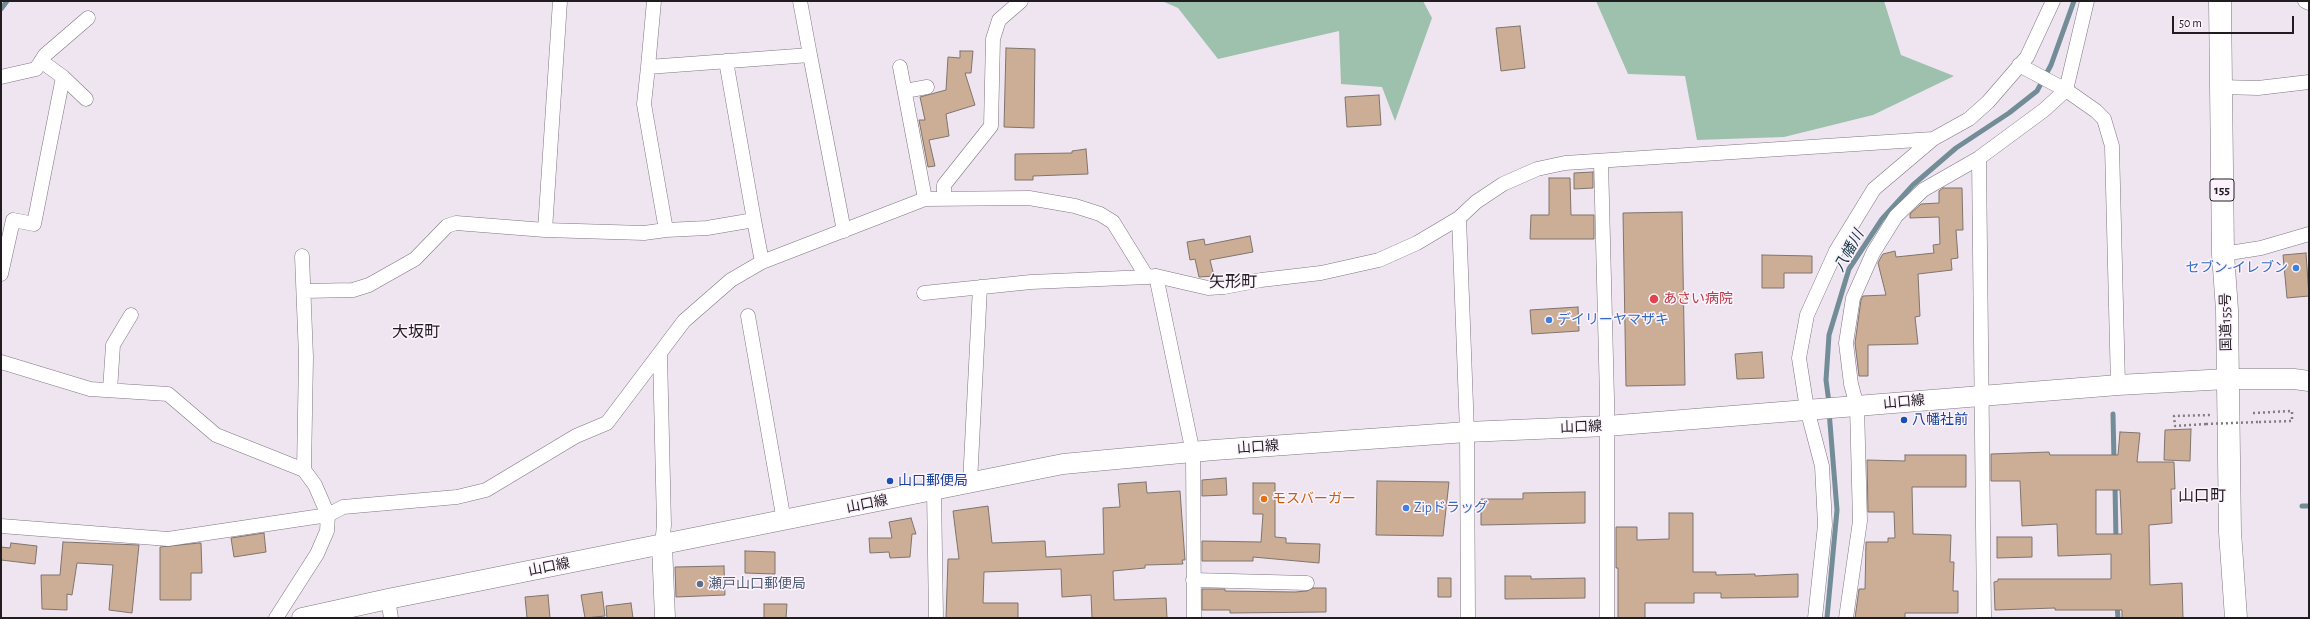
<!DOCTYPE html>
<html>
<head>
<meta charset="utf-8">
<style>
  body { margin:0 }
  #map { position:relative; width:2310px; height:619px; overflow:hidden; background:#efe5f0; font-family:"Alegreya Sans",sans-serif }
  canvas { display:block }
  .frame { position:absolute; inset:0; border:2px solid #201c20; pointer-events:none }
  .scale { position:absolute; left:2172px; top:16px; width:122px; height:18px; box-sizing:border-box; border:2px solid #201c20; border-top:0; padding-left:5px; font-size:12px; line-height:14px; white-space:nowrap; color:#201c20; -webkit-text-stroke:3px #fcf3fd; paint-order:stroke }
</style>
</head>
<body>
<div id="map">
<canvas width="2310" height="619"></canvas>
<div class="frame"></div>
<div class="scale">50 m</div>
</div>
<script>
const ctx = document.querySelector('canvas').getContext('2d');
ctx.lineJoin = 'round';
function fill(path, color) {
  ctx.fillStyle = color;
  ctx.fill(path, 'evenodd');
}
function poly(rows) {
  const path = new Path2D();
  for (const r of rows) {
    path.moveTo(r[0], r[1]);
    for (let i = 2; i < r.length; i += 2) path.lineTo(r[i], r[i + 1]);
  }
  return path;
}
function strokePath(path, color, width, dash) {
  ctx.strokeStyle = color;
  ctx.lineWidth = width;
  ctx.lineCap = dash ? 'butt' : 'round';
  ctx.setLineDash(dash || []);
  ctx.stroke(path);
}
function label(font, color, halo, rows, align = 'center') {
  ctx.font = font + ' "Alegreya Sans","Noto Sans JP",sans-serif';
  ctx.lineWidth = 3;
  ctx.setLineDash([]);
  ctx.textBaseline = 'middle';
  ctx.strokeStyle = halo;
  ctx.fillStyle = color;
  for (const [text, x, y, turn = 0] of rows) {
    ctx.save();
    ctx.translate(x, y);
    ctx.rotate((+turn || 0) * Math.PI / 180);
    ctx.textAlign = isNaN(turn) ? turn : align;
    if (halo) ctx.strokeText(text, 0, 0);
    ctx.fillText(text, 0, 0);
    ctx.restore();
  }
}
fill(poly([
  [1162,1,1423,1,1432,18,1395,121,1382,87,1341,84,1339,31,1218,59,1178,8],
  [1596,1,1884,1,1901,55,1954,76,1873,115,1784,137,1697,140,1685,76,1628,74]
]), '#9dc1ad');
strokePath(poly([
  [1,9,7,1],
  [1829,403,1826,380,1829,335,1849,269,1882,219,1913,185,1956,148,2009,113,2037,91,2051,65,2074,1],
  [2113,414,2114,461],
  [2115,485,2116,541],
  [2302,506,2309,506],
  [2117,605,2118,618],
  [1827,618,1837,510,1829,411]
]), '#728d98', 5);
const building = poly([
  [1520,26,1525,68,1501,71,1496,28,1520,26],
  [1006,48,1035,49,1034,128,1004,127,1006,48],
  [960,51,973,51,971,73,965,73,975,105,946,114,949,136,929,140,935,166,928,167,919,120,925,120,920,97,946,90,948,57,960,58,960,51],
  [1379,95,1381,125,1347,127,1345,97,1379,95],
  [1086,149,1088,174,1033,176,1033,180,1015,180,1015,154,1072,153,1072,151,1086,149],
  [1593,172,1593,188,1574,189,1574,173,1593,172],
  [1549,178,1570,178,1571,215,1594,215,1594,239,1530,239,1531,215,1549,215,1549,178],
  [1943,188,1962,188,1963,230,1956,230,1958,258,1951,259,1952,270,1918,274,1920,316,1915,317,1918,344,1868,345,1868,376,1859,376,1855,343,1861,300,1863,296,1886,295,1878,263,1881,257,1883,254,1895,251,1896,257,1934,253,1933,245,1940,244,1939,217,1910,218,1910,214,1921,204,1939,203,1939,191,1943,188],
  [1682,212,1685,385,1626,386,1623,213,1682,212],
  [1250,236,1253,252,1210,260,1214,276,1199,277,1195,259,1190,260,1187,242,1204,239,1205,245,1250,236],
  [2306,253,2309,296,2287,298,2283,255,2306,253],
  [1762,255,1812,256,1812,273,1784,273,1784,288,1762,288,1762,255],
  [1578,307,1579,331,1532,334,1530,310,1578,307],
  [1762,352,1764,378,1737,379,1735,354,1762,352],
  [2191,429,2190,461,2164,460,2165,430,2191,429],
  [2120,432,2140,433,2137,462,2174,462,2175,489,2171,489,2172,523,2149,525,2150,585,2182,583,2183,618,2122,618,2122,610,2055,610,2055,608,1995,610,1994,582,1998,581,1998,579,2111,579,2111,554,2058,556,2057,524,2022,526,2020,481,1991,481,1991,454,2049,452,2050,455,2118,455,2120,432],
  [2096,490,2120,490,2122,534,2096,534,2096,490],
  [1905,455,1966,455,1966,487,1912,487,1913,534,1951,535,1950,562,1954,562,1953,591,1958,591,1958,613,1905,613,1905,618,1855,618,1859,589,1865,589,1866,542,1888,542,1888,538,1895,538,1894,512,1868,512,1867,460,1905,461,1905,455],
  [1226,478,1227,495,1202,496,1202,480,1226,478],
  [1377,481,1449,482,1443,536,1376,535,1377,481],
  [1146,482,1147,493,1180,491,1185,560,1182,560,1183,564,1145,565,1145,568,1113,571,1114,600,1166,598,1167,618,1092,618,1091,595,1062,597,1061,569,984,572,983,603,1018,603,1018,618,946,618,948,559,959,559,953,511,988,506,992,543,1045,541,1046,557,1104,554,1103,508,1120,507,1118,484,1146,482],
  [1253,483,1275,483,1275,537,1286,538,1286,543,1320,544,1319,563,1253,557,1253,561,1202,561,1202,541,1261,542,1263,514,1253,514,1253,483],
  [1585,492,1585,523,1481,525,1481,499,1523,499,1523,493,1585,492],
  [1669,513,1693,513,1693,572,1716,572,1716,575,1755,574,1755,576,1798,574,1798,597,1721,598,1721,593,1694,593,1694,603,1645,603,1645,618,1618,618,1618,568,1616,568,1616,527,1637,527,1637,540,1669,539,1669,513],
  [911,518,916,534,912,534,910,557,890,558,889,552,870,553,869,538,892,538,889,522,911,518],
  [264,533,266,552,234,557,231,538,264,533],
  [1997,537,2032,537,2032,557,1997,558,1997,537],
  [63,542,139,545,132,613,109,610,113,565,77,563,72,595,67,594,67,610,42,609,41,575,60,575,63,542],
  [11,543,37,546,35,564,1,560,1,547,10,548,11,543],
  [199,543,201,543,202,573,191,573,191,600,160,600,160,547,199,543],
  [745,551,775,552,775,574,745,573,745,551],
  [724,566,725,595,676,597,675,567,724,566],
  [1505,576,1531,576,1531,579,1585,578,1585,598,1505,599,1505,576],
  [1438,578,1451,578,1451,597,1438,597,1438,578],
  [1313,588,1326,588,1326,612,1230,613,1230,610,1202,610,1202,589,1225,589,1225,591,1295,592,1307,591,1313,588],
  [602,592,605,616,585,618,581,595,602,592],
  [548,595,550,618,527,618,525,597,548,595],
  [631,603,633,618,607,618,606,606,631,603],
  [764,604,787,604,786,618,764,618,764,604]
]);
fill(building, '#ccad96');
strokePath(building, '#7f746d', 1);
const street = poly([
  [560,1,545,230,644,233,666,230],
  [800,1,810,55],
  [2305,1,2309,3],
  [41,61,63,77,86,99],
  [726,61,754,220],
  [2019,65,2066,90,2096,111,2104,119,2112,146,2118,385],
  [648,67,654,1],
  [900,67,925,199],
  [1,77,36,69,45,55,88,18],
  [2221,87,2258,88,2309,82],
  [905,91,927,87],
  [1979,158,1984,618],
  [1601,161,1607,399,1607,618],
  [944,198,944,185,991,126,993,39,999,20,1021,1],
  [1459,218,1467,432,1468,618],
  [2223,254,2261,248,2309,234],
  [762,262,754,220,707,228,666,230,644,104,648,67,810,55,844,231],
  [1,274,13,220,34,224,63,77],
  [1156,276,1193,453,1194,618],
  [304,291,353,290,369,285,415,259,447,226,456,223,545,230],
  [924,293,1031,282,1147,277],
  [748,316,784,521],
  [660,354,664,525,662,545],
  [1,362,90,389,168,394,216,435,304,470],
  [110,390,113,345,131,315],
  [970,483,980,287],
  [934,491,936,618],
  [1,526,168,539,328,515,343,507,457,497,486,490,576,436,607,423,684,321,731,280,762,262,925,199,1029,198,1075,206,1100,214,1113,222,1147,277,1156,276,1208,288,1224,287,1261,280,1321,273,1379,260,1417,243,1459,218,1476,202,1503,184,1537,169,1565,163,1933,139],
  [1193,580,1307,583],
  [388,599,391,618],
  [276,618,317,554,327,531,328,515,315,485,304,470,306,357,302,256],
  [1815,618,1825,525,1822,466,1807,409,1799,358,1807,315,1836,251,1874,189,1933,139,1969,119,1988,102,2027,57,2053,1],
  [1846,618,1860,521,1857,406,1851,384,1846,343,1853,298,1873,253,1896,216,1923,190,1979,158,2044,110,2066,90,2087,1]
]);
const secondary = poly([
  [662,545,665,618],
  [302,618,388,599,1063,464,1214,450,1467,432,1607,426,2118,385,2227,379,2294,379,2309,381]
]);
const highway = poly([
  [2220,1,2223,254,2227,310,2230,532,2236,618]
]);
strokePath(street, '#7f7680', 15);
strokePath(secondary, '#7f7680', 21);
strokePath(highway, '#7f7680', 23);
strokePath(poly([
  [2253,413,2292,411,2292,421,2259,422],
  [2206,424,2175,426,2174,416,2211,415]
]), '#827b83', 2.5, [2, 3]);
strokePath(street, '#fff', 14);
strokePath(secondary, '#fff', 20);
strokePath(highway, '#fff', 22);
strokePath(poly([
  [2206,424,2259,422]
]), '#827b83', 2.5, [2, 3]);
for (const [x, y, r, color] of [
  [2296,268,4,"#3f7fe0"],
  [1654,299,5,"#e0444e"],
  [1549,320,4,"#3f7fe0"],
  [1904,420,4,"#1a4fb4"],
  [890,481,4,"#1a4fb4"],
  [1264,499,4,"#e8710a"],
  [1406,508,4,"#3f7fe0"],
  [700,584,4,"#5c6f8a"]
]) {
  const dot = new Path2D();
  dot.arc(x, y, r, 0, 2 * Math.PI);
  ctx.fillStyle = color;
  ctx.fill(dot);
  strokePath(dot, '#fcf3fd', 1.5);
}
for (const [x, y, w] of [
  [2222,190,24]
]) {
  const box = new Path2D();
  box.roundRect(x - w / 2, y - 11, w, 22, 3);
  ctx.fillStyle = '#fcf3fd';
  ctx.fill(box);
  strokePath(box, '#201c20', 1);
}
label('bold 13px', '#201c20', null, [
  ["155",2222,190]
]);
label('14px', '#366cbe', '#fcf3fd', [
  ["セブン-イレブン",2288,268,"right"],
  ["デイリーヤマザキ",1557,320],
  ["Zipドラッグ",1414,508]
], 'left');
label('14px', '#be3a42', '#fcf3fd', [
  ["あさい病院",1663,299]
], 'left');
label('14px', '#201c20', '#fcf3fd', [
  ["国道155号",2226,322,-91],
  ["山口線",1904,402,-5],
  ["山口線",1581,427,-2],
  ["山口線",1258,447,-4],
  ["山口線",867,504,-11],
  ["山口線",549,567,-11]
]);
label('14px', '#164399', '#fcf3fd', [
  ["八幡社前",1912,420],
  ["山口郵便局",898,481]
], 'left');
label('14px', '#c56008', '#fcf3fd', [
  ["モスバーガー",1272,499]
], 'left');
label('14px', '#4e5e75', '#fcf3fd', [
  ["瀬戸山口郵便局",708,584]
], 'left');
label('italic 15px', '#103842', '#fcf3fd', [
  ["八幡川",1849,251,-61]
]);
label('16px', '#201c20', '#fcf3fd', [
  ["矢形町",1233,282],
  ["大坂町",416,332],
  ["山口町",2202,496]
]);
</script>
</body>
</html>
